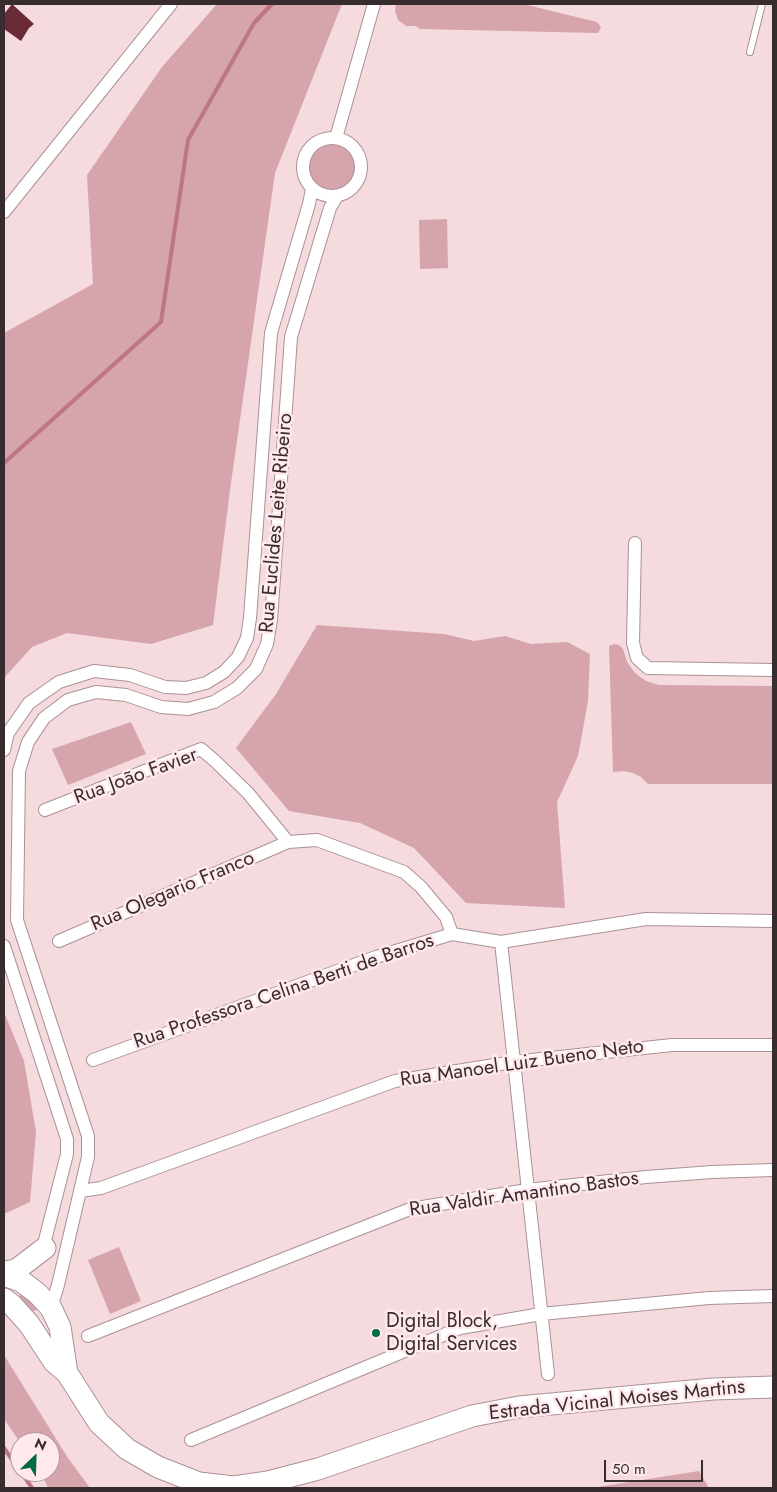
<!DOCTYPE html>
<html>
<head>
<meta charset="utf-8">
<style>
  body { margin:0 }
  #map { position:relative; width:777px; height:1492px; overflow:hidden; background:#f5dade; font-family:Jost,sans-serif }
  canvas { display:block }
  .frame { position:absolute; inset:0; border:5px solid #372d2f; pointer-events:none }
  .north { position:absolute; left:10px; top:1432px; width:50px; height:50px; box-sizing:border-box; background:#ffe9ec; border:1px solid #af9ea0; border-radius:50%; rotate:24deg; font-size:14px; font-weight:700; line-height:20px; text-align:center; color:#372d2f }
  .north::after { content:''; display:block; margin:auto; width:18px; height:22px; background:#016b42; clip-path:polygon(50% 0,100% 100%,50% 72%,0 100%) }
  .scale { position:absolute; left:604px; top:1460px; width:99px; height:22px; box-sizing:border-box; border:2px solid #372d2f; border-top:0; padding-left:6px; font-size:15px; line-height:18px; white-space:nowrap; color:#372d2f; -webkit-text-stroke:4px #ffe9ec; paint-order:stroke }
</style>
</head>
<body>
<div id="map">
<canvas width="777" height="1492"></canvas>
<div class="frame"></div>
<div class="north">N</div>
<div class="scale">50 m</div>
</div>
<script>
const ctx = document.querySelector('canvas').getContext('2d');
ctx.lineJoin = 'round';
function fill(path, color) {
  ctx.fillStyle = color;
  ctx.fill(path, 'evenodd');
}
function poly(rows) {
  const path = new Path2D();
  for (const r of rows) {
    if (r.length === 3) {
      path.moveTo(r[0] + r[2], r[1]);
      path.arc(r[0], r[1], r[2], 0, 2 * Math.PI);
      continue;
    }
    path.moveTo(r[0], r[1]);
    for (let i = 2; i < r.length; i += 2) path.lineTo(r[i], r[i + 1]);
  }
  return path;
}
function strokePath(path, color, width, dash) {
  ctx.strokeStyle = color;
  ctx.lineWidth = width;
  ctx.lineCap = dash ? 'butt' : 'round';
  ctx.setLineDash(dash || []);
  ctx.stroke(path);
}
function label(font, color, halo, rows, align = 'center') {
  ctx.font = font + ' Jost,sans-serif';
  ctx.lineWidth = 5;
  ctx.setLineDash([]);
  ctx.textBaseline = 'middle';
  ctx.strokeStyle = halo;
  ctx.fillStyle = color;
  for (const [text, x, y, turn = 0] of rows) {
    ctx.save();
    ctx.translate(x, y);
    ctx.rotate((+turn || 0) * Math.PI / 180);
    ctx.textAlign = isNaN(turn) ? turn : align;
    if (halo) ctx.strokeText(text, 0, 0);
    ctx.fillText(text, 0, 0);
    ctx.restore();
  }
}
fill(poly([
  [217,4,342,4,275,173,230,490,213,625,151,644,67,633,32,647,4,678,4,333,93,284,87,175,162,67],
  [396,4,523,4,597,22,601,27,598,33,420,29,416,26,406,26,398,20,395,11],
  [332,167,24],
  [447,219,448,268,420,269,419,220],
  [317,625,444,634,474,641,505,636,531,644,567,642,590,654,588,701,578,756,557,802,565,908,466,903,414,848,360,823,289,811,236,748,276,694],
  [614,644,619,645,623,649,627,662,635,673,646,681,659,685,773,686,773,784,648,784,641,777,633,773,624,771,613,772,609,646],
  [131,722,146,754,68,785,52,749],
  [4,1012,24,1061,36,1132,30,1202,4,1214],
  [119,1247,141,1301,110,1314,88,1260],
  [21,1292,39,1309,34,1311,27,1309,19,1298],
  [4,1355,68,1458,90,1488,48,1488,41,1472,50,1472,50,1442,20,1442,4,1419],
  [699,1471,709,1488,591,1488]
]), '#d6a4ac');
strokePath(poly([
  [4,463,161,322,188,140,254,23,272,4],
  [4,1448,20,1471],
  [21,1472,32,1488]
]), '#be7683', 4);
fill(poly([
  [12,4,34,24,29,28,21,41,4,29,4,14]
]), '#6a2b39');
const lane = poly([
  [750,52,762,4]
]);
const street = poly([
  [332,167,29],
  [336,138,374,4],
  [4,212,171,4],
  [635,543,633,643,637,658,648,668,773,670],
  [4,750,8,733,29,703,59,682,94,671,130,675,165,687,186,688,206,683,224,672,238,657,247,638,250,618,271,333,309,204,312,189],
  [45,810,201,749,215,761,248,793,288,842,317,840,404,872,421,887,446,917,452,934],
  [59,941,288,842],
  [501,942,548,1374],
  [4,946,67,1139,67,1154,42,1252],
  [93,1060,376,957,452,934,501,942,646,919,773,921],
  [80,1191,101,1188,395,1081,513,1062,672,1045,773,1045],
  [51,1308,58,1285,88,1157,88,1136,17,920,19,771,28,742,44,718,68,700,96,692,126,695,161,707,188,709,214,702,237,688,256,669,267,644,271,620,291,337,330,208,337,196],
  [88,1336,410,1209,527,1190,646,1177,712,1172,773,1170],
  [191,1440,460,1328,541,1314,709,1298,773,1296]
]);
const primary = poly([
  [4,1272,16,1270,45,1248],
  [4,1275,21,1281,37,1293,51,1308,60,1327,67,1373],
  [4,1299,12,1305,29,1324,54,1362,67,1373,99,1423,127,1449,158,1467,199,1483,234,1487,268,1482,318,1469,472,1416,519,1407,713,1389,773,1387]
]);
strokePath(lane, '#aa9195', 8);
strokePath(street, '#aa9195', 14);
strokePath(primary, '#aa9195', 23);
strokePath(lane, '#fff', 6);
strokePath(street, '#fff', 12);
strokePath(primary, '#fff', 21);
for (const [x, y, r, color] of [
  [376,1333,5,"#016b42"]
]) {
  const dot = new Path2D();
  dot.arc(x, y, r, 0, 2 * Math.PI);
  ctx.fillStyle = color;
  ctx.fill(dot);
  strokePath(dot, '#ffe9ec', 2);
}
label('20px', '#372d2f', '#ffe9ec', [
  ["Rua Euclides Leite Ribeiro",277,523,-85],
  ["Rua João Favier",136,777,-20],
  ["Rua Olegario Franco",173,892,-23],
  ["Rua Professora Celina Berti de Barros",284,992,-19],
  ["Rua Manoel Luiz Bueno Neto",522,1064,-8],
  ["Rua Valdir Amantino Bastos",524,1195,-8],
  ["Estrada Vicinal Moises Martins",617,1401,-6]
]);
label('20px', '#372d2f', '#ffe9ec', [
  ["Digital Block,",386,1322],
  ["Digital Services",386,1345]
], 'left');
</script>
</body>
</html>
